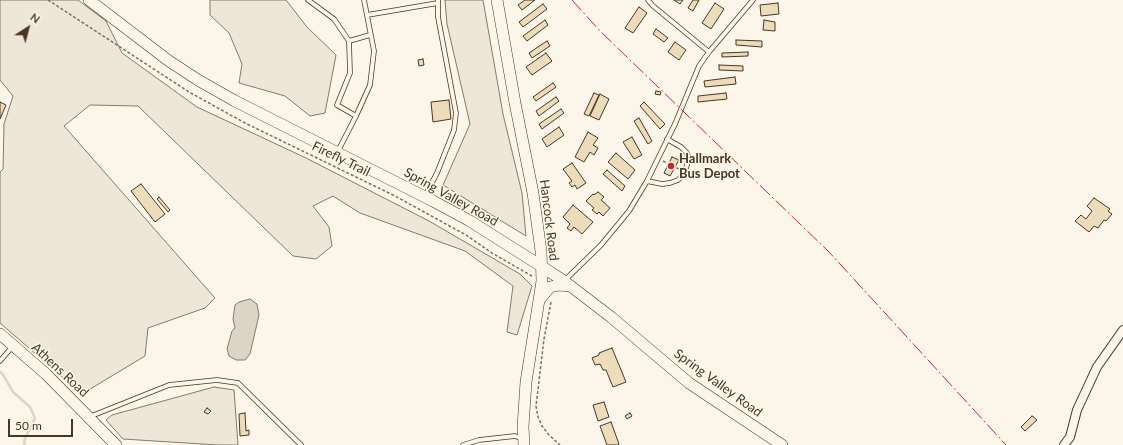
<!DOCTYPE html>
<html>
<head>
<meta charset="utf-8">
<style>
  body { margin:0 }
  #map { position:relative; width:1123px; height:445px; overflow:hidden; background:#fbf6e9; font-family:Lato,sans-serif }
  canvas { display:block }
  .north { position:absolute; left:8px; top:8px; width:40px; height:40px; -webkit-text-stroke:3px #fbf6e9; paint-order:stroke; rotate:36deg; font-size:11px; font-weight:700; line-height:16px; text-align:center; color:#4a3520 }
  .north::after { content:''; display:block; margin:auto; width:14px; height:18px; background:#4a3520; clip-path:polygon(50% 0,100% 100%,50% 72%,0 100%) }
  .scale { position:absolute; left:8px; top:419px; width:65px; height:18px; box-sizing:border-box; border:2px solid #4a3520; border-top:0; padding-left:5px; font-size:12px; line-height:14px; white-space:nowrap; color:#4a3520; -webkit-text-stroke:3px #fbf6e9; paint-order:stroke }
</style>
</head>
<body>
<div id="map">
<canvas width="1123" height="445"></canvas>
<div class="north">N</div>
<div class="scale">50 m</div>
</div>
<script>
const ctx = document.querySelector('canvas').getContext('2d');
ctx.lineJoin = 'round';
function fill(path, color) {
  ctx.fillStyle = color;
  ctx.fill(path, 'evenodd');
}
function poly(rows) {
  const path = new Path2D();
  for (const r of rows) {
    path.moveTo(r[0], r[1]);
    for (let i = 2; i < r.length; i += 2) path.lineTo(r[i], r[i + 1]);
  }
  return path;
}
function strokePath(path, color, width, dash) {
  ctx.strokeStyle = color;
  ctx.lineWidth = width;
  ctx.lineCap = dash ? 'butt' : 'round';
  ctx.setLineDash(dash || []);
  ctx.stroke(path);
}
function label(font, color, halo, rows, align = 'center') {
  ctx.font = font + ' Lato,sans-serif';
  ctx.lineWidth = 3;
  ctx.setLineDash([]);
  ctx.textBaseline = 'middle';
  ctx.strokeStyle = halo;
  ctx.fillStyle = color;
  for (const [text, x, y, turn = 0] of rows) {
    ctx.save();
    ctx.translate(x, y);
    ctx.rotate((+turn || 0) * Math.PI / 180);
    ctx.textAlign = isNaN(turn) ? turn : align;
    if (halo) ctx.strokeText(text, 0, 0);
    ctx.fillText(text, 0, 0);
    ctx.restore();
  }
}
const green = poly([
  [0,0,78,0,106,21,122,53,197,107,306,158,429,221,520,274,532,286,517,335,507,332,513,286,465,251,360,213,333,196,313,206,329,227,332,246,316,259,293,256,138,106,90,105,64,126,215,298,205,308,148,328,145,356,82,394,0,323,0,172,3,169,4,124,13,96,0,80,0,0],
  [210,0,286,0,307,27,336,55,325,113,310,116,285,96,239,83,242,64,229,33,210,15,210,0],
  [445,0,483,0,503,114,522,193,526,236,443,185,470,124,447,24,445,0],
  [214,387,234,390,238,445,218,445,123,439,106,420,112,415,214,387]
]);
fill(green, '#ede6d9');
strokePath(green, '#887966', 1);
const water = poly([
  [250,299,257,304,259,315,250,354,245,360,236,360,229,356,227,349,232,331,235,328,233,319,235,305,239,302,250,299]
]);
fill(water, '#dcd4c6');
strokePath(water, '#887966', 1);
strokePath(poly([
  [0,372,2,373,13,392,30,407,35,418,24,441,25,445]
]), '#dcd4c6', 2.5);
const building = poly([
  [525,0,535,0,522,10,518,5,525,0],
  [674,0,683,0,680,4,674,0],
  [693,0,699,0,693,11,688,8,693,0],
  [715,3,724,9,711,29,702,23,715,3],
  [778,3,779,14,761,16,760,5,778,3],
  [543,4,547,9,523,27,519,22,543,4],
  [639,7,647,13,633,33,625,28,639,7],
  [545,20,548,25,527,41,523,36,545,20],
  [764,20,775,22,775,31,763,30,764,20],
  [656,29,668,38,664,42,653,34,656,29],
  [736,40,762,41,762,47,736,45,736,40],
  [547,41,550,46,532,58,529,53,547,41],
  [675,42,686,50,679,60,668,52,675,42],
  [748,52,748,56,722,57,722,53,748,52],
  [546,53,552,61,532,75,526,67,546,53],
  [423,59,424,65,419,66,418,60,423,59],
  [719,65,743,66,743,71,719,70,719,65],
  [735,77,736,84,705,87,704,81,735,77],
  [553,83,556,87,536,101,533,97,553,83],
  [656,91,661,92,660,95,655,94,656,91],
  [594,93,599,95,589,116,584,114,594,93],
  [726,93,727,99,698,102,698,96,726,93],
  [600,94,609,99,599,120,590,116,600,94],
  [556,97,559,101,539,116,536,111,556,97],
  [449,100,451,119,433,122,431,102,449,100],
  [0,102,6,105,0,119,0,102],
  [644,102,665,124,660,129,640,106,644,102],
  [561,109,564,113,542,129,539,124,561,109],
  [639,118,652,141,648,144,634,121,639,118],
  [559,127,564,135,547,147,542,139,559,127],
  [588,132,598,138,593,145,598,148,594,155,590,152,584,162,575,157,588,132],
  [632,137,642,155,634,159,623,142,632,137],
  [616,153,635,170,628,179,608,162,616,153],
  [672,157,679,160,670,176,664,173,672,157],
  [572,163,586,183,577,189,575,185,572,187,569,183,572,181,563,169,572,163],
  [607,170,625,186,622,191,603,174,607,170],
  [141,184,165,214,155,222,131,191,141,184],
  [598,192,604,197,601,200,610,208,603,216,599,212,597,214,592,210,594,208,586,201,593,194,594,195,598,192],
  [159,197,170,210,168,212,157,199,159,197],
  [1094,198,1110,209,1108,211,1112,214,1106,221,1104,220,1098,228,1094,226,1089,232,1075,221,1081,215,1086,219,1092,211,1087,206,1094,198],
  [573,205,593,222,582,234,574,227,571,231,567,228,570,224,563,217,573,205],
  [612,348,626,382,613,387,606,370,603,370,600,364,595,365,592,358,599,355,599,353,612,348],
  [604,402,609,417,598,421,593,405,604,402],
  [207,408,211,411,208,414,204,412,207,408],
  [245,413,246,431,249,430,249,435,240,436,239,414,245,413],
  [630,413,632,416,627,419,625,416,630,413],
  [1032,416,1037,420,1025,431,1021,427,1032,416],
  [611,422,619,444,618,445,607,445,600,426,611,422]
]);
fill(building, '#ecdcbc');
strokePath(building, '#4a3520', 1);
const lane = poly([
  [308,0,334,19,349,41,350,73,337,105,356,116],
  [648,0,652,5,709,52],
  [367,15,438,3],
  [349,41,370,35],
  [338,151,356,116,370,85,374,51,364,0],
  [647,181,662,184,670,183,678,180,683,175,686,168,689,159,687,153,681,147,667,139],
  [425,196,437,173,454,130,456,113,438,17,438,0],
  [564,281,601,245,629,211,647,181,675,124,699,66,709,52,753,0],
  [0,361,13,346],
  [89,417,169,385,217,380,238,383,301,445],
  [463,445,479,440,515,436,523,439]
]);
const street = poly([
  [1064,445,1070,437,1077,410,1097,367,1123,330]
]);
const secondary = poly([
  [89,0,169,61,198,80,235,101,433,201,470,221,541,266,564,281,611,317,689,383,782,445],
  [497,0,515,103,533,193,541,251,542,281,526,382,523,427,524,445],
  [540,299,550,287,559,285,570,286],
  [0,334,46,374,116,445]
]);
strokePath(lane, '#4a3520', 5.5);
strokePath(street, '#4a3520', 10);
strokePath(secondary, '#4a3520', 12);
strokePath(poly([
  [48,0,189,92,245,123,395,196,466,235,492,253,532,276],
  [663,161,679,169],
  [551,302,544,339,536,406,538,417,542,426,549,435,560,445]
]), '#7f6f5c', 1.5, [3, 2]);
strokePath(lane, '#fbf6e9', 4);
strokePath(street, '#fbf6e9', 8);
strokePath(secondary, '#fbf6e9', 11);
strokePath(poly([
  [572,0,600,31,829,252,1006,445]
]), '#c62828', 1, [14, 3, 2, 3]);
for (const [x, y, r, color] of [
  [671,166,4,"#c62828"]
]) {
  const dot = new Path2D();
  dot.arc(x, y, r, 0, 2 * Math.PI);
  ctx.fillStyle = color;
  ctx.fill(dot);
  strokePath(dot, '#fbf6e9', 1.5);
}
label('13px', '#4a3520', '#fbf6e9', [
  ["Firefly Trail",341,159,26],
  ["Spring Valley Road",451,197,29],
  ["Hancock Road",549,220,83],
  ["Athens Road",60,370,43],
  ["Spring Valley Road",718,383,36]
]);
label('bold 13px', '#4a3520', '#fbf6e9', [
  ["Hallmark",679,159],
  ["Bus Depot",679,174]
], 'left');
</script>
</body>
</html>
